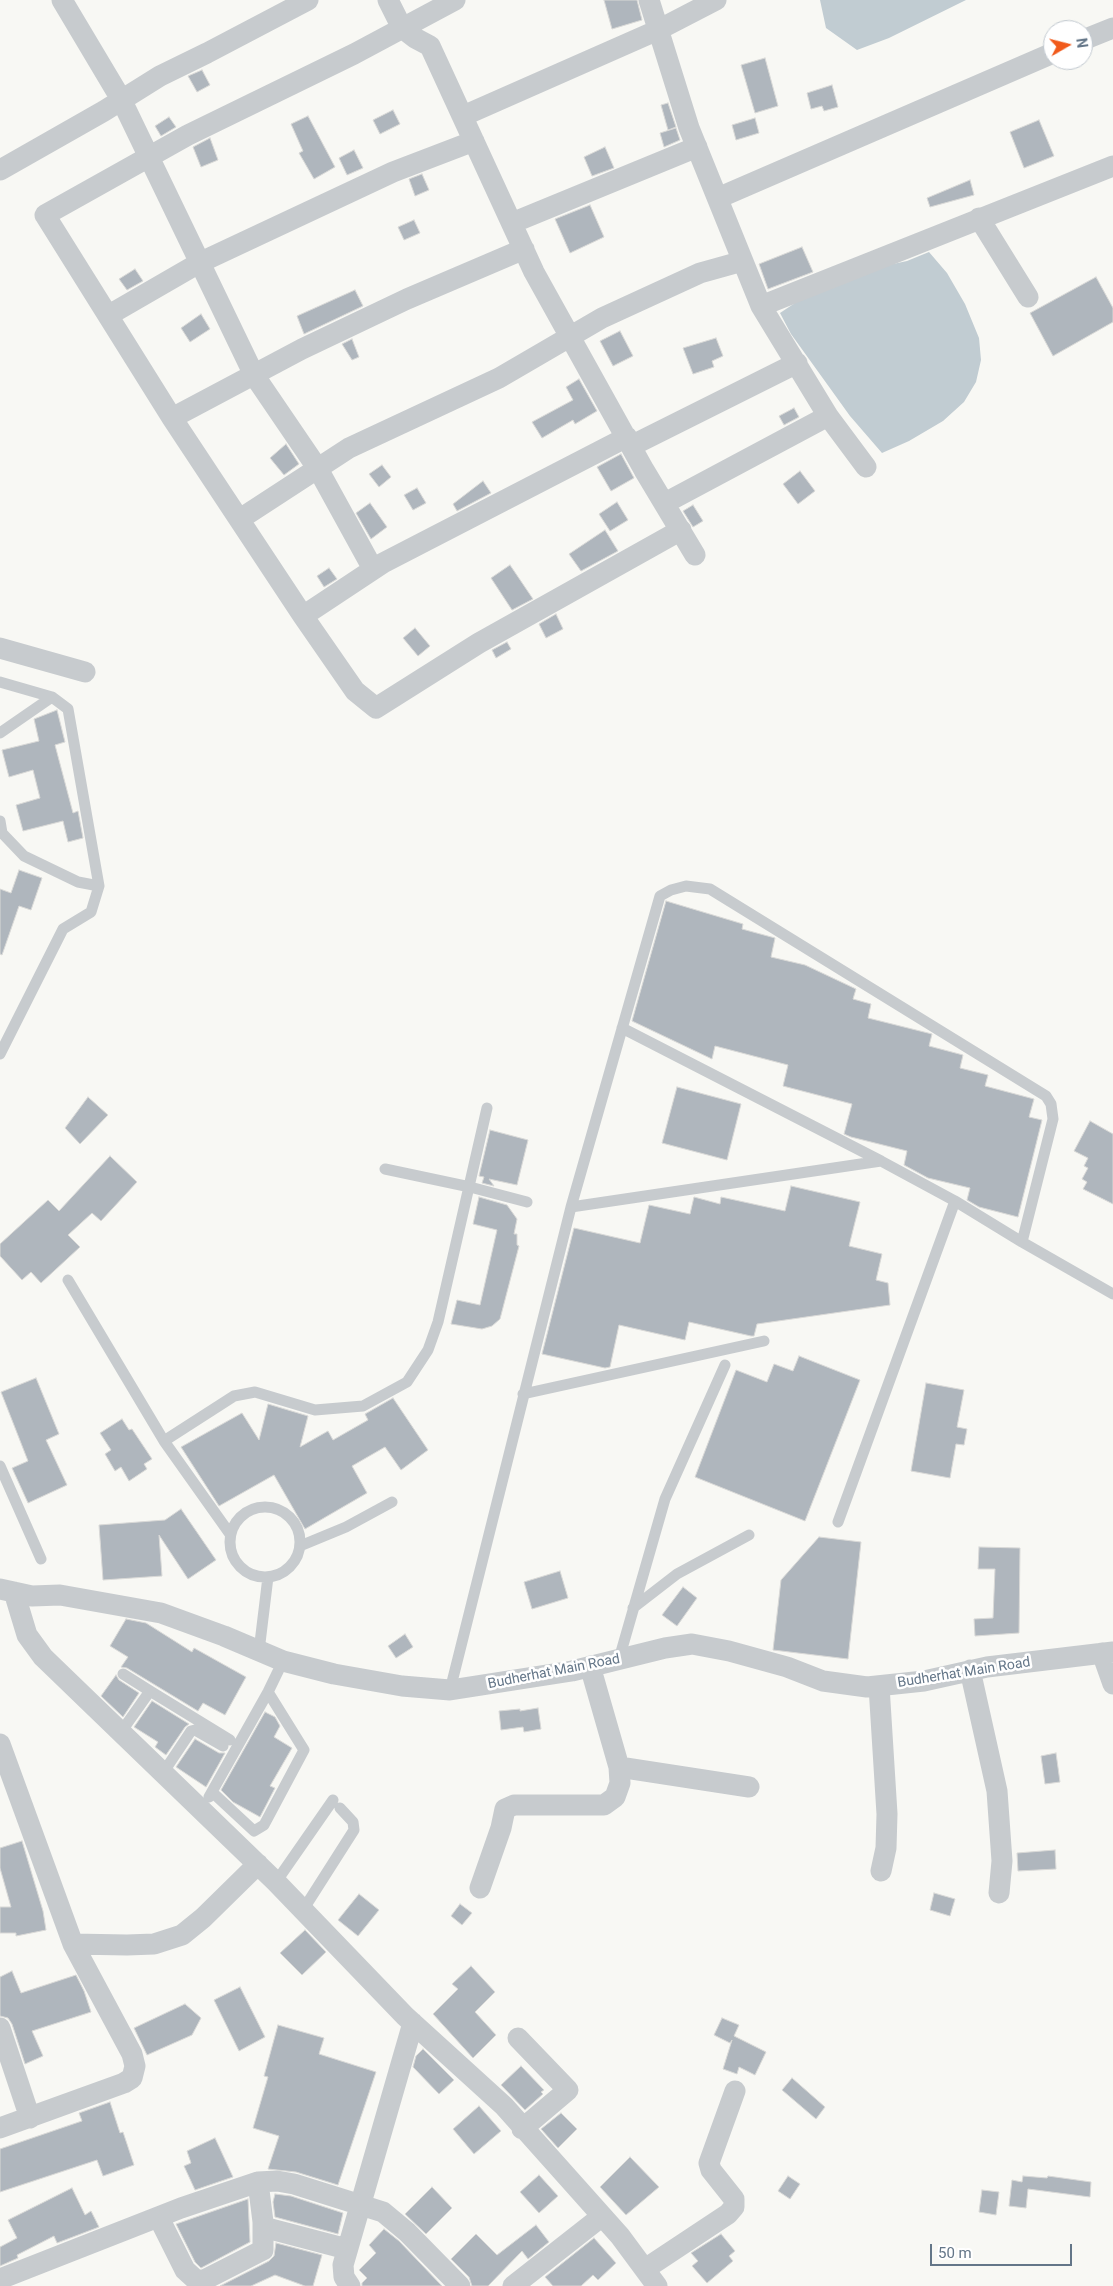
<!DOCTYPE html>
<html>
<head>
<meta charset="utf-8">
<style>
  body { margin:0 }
  #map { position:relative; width:1113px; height:2286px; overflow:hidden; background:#f8f8f4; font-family:Roboto,sans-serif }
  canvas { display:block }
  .north { position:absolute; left:1043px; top:20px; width:50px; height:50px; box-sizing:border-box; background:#fff; border:1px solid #c1c8cf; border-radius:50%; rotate:82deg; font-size:14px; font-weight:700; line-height:20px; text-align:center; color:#647688 }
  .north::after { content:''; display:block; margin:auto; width:18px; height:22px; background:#f15a1b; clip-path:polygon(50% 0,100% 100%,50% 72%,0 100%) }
  .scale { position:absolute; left:930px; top:2244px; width:142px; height:22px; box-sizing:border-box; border:2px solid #647688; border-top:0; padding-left:6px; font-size:15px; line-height:18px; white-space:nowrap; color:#647688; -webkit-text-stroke:4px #fff; paint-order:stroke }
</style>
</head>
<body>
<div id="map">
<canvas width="1113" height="2286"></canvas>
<div class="north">N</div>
<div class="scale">50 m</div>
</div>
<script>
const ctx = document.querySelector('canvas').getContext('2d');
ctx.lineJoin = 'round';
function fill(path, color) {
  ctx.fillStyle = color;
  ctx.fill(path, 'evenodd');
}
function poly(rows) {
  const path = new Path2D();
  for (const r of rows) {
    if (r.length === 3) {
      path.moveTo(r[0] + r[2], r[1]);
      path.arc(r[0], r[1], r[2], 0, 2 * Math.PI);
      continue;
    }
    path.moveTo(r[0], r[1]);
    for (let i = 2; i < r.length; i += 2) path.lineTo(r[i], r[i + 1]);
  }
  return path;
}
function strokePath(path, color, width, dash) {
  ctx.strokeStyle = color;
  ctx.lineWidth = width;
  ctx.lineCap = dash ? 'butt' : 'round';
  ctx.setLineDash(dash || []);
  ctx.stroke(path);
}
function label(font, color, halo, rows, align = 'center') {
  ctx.font = font + ' Roboto,sans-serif';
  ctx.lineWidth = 5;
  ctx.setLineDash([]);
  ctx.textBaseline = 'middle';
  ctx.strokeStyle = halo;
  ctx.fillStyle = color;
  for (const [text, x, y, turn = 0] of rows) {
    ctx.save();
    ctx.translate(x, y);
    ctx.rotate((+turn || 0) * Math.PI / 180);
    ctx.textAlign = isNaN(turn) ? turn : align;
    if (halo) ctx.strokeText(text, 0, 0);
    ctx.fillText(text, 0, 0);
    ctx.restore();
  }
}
fill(poly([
  [820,0,966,0,889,38,857,50,826,28],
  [929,252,947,273,965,304,979,338,981,360,976,382,964,402,943,421,909,441,882,453,850,416,791,334,780,313,807,295,865,270,907,261]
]), '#c1ccd2');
const building = poly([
  [604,0,637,0,642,20,612,29,604,0],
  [765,58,778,106,755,113,741,65,765,58],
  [202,70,210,85,197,92,188,76,202,70],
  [832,85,838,107,824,111,822,106,811,109,807,93,832,85],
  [668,103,676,127,668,130,661,105,668,103],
  [393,110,400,124,380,134,373,120,393,110],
  [308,116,335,167,314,179,299,153,303,151,291,124,308,116],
  [169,117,176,127,161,136,155,126,169,117],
  [755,118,759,133,736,140,732,125,755,118],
  [1039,120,1054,156,1024,168,1010,132,1039,120],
  [676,128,680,140,664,147,660,133,676,128],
  [210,138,218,160,201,167,193,147,210,138],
  [605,147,614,168,592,176,584,157,605,147],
  [354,150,363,168,347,175,339,158,354,150],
  [422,174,429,190,415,196,409,179,422,174],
  [970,180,974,195,930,207,927,198,970,180],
  [590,205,604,237,570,253,555,219,590,205],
  [414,220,420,233,404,240,398,227,414,220],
  [802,247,813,272,768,289,759,264,802,247],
  [135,269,143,281,127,290,119,279,135,269],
  [1096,277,1113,308,1113,322,1053,356,1030,313,1096,277],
  [355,290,363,306,304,334,297,316,355,290],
  [201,314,210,329,190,342,181,328,201,314],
  [620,331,633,356,613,366,600,341,620,331],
  [716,338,723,356,712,361,714,367,693,374,683,348,716,338],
  [352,339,359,357,352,360,342,344,352,339],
  [579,379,597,411,575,424,573,420,542,438,532,422,573,400,566,387,579,379],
  [794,408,799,417,784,425,779,416,794,408],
  [286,444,299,464,284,475,270,458,286,444],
  [621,454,634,478,611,491,597,467,621,454],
  [382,465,391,477,379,487,369,474,382,465],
  [800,471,815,491,798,504,783,484,800,471],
  [483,481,491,493,457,511,453,504,483,481],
  [417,488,426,503,413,510,404,495,417,488],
  [617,502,628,520,610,531,599,514,617,502],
  [370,503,387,527,371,539,356,513,370,503],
  [693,505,703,521,693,527,683,511,693,505],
  [605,530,618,551,581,571,569,554,605,530],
  [510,565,533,599,512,610,491,578,510,565],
  [329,568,337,579,324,587,317,576,329,568],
  [556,614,563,629,546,638,539,624,556,614],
  [415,628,430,646,418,656,403,638,415,628],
  [507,642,511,649,496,658,492,650,507,642],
  [57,710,65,742,55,745,73,813,78,811,83,838,68,842,63,821,23,831,16,805,40,798,33,770,9,777,2,750,39,741,34,719,57,710],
  [19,870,42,878,31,910,19,906,2,955,0,954,0,889,11,893,19,870],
  [666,901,743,924,742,929,775,938,771,957,805,965,856,989,853,999,871,1004,868,1018,932,1034,929,1046,963,1055,960,1068,988,1075,985,1086,1034,1099,1029,1117,1042,1120,1018,1217,979,1207,967,1200,970,1188,928,1178,904,1165,907,1151,851,1137,844,1134,852,1104,783,1086,788,1065,715,1046,712,1059,632,1021,666,901],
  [677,1087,741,1104,727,1160,662,1143,677,1087],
  [88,1097,108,1115,80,1144,65,1128,88,1097],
  [1090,1121,1113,1134,1113,1204,1083,1189,1087,1182,1082,1179,1088,1168,1084,1166,1088,1158,1074,1151,1090,1121],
  [490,1130,528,1140,517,1185,489,1179,494,1186,482,1183,484,1177,479,1176,490,1130],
  [110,1156,137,1182,101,1221,92,1213,68,1235,80,1247,41,1283,31,1272,22,1280,0,1256,0,1244,48,1200,59,1211,110,1156],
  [791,1186,860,1202,849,1246,882,1254,876,1280,888,1283,890,1305,757,1324,754,1336,751,1336,689,1322,685,1340,619,1325,610,1367,605,1368,542,1354,574,1228,640,1243,649,1205,690,1214,694,1197,720,1204,721,1197,785,1211,791,1186],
  [479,1197,507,1205,517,1219,514,1234,517,1234,517,1245,519,1246,500,1319,492,1326,482,1329,451,1324,457,1300,480,1305,497,1230,473,1224,479,1197],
  [799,1356,860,1380,805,1521,695,1477,736,1370,767,1382,774,1364,793,1371,799,1356],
  [36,1378,59,1434,46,1440,67,1485,28,1503,12,1468,28,1461,1,1392,36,1378],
  [926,1383,964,1390,957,1427,967,1429,964,1445,956,1444,950,1478,911,1471,926,1383],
  [393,1398,428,1450,401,1470,385,1447,352,1466,367,1493,305,1529,274,1475,219,1506,181,1447,242,1413,259,1440,268,1404,308,1416,300,1447,328,1431,333,1440,368,1420,365,1414,393,1398],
  [122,1419,129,1430,132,1429,152,1459,144,1464,147,1469,129,1481,121,1467,115,1471,105,1454,111,1450,100,1433,122,1419],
  [181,1509,216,1560,188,1579,159,1535,162,1576,103,1580,99,1525,165,1520,181,1509],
  [819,1537,861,1542,848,1659,773,1650,781,1580,819,1537],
  [979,1547,1020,1548,1019,1633,975,1636,974,1619,993,1618,995,1569,978,1569,979,1547],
  [560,1571,568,1598,532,1609,524,1582,560,1571],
  [683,1587,697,1598,677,1626,662,1615,683,1587],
  [126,1619,146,1623,192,1652,194,1648,246,1677,225,1715,203,1703,198,1711,127,1668,121,1667,128,1657,110,1646,126,1619],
  [405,1634,413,1647,396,1658,388,1646,405,1634],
  [116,1675,119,1680,139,1693,123,1717,101,1696,116,1675],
  [152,1701,189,1724,185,1727,166,1755,155,1747,158,1742,134,1727,152,1701],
  [538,1708,541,1729,524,1732,523,1727,501,1730,499,1711,520,1709,520,1711,538,1708],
  [265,1712,275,1717,280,1726,274,1737,292,1748,270,1786,275,1788,260,1817,233,1802,221,1790,265,1712],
  [195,1739,219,1753,225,1753,206,1787,176,1767,195,1739],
  [1056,1753,1060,1782,1045,1784,1041,1756,1056,1753],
  [22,1841,43,1911,46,1930,16,1936,16,1933,0,1933,0,1907,11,1907,0,1868,0,1848,22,1841],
  [1055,1850,1056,1869,1018,1871,1017,1853,1055,1850],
  [934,1893,955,1899,950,1916,930,1910,934,1893],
  [359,1894,379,1910,358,1936,338,1920,359,1894],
  [460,1904,472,1913,462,1925,451,1916,460,1904],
  [305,1930,326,1952,302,1975,280,1953,305,1930],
  [471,1966,495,1992,475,2012,496,2035,473,2058,433,2014,458,1989,452,1984,471,1966],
  [12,1971,21,1993,76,1975,84,1991,91,2012,32,2031,43,2056,25,2064,12,2024,8,2018,0,2016,0,1977,12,1971],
  [240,1987,265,2037,239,2051,214,2000,240,1987],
  [185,2004,201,2018,192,2035,147,2055,134,2028,185,2004],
  [722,2018,739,2025,734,2036,766,2052,755,2075,739,2067,737,2074,723,2069,732,2040,730,2043,714,2035,722,2018],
  [278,2025,324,2038,319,2054,376,2072,338,2185,296,2172,268,2169,279,2136,253,2128,268,2077,264,2076,278,2025],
  [423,2049,454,2080,439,2094,413,2067,416,2056,423,2049],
  [521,2066,544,2090,541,2092,543,2094,525,2110,501,2085,521,2066],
  [792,2078,825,2107,816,2119,782,2090,792,2078],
  [110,2102,120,2133,123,2132,134,2165,103,2176,97,2160,0,2192,0,2149,82,2121,79,2113,110,2102],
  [479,2106,501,2131,474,2154,453,2129,479,2106],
  [561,2113,577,2129,558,2148,541,2129,561,2113],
  [215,2138,233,2177,195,2190,184,2166,191,2163,187,2151,215,2138],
  [630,2157,659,2187,626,2215,600,2187,630,2157],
  [539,2175,558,2196,539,2213,520,2192,539,2175],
  [788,2176,800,2184,790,2199,778,2191,788,2176],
  [1023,2176,1047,2178,1048,2176,1091,2182,1090,2197,1028,2189,1026,2208,1009,2206,1012,2180,1022,2182,1023,2176],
  [432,2187,452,2208,426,2234,405,2214,432,2187],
  [72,2188,85,2215,91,2211,99,2227,57,2243,54,2236,17,2255,18,2258,0,2266,0,2247,17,2238,8,2220,72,2188],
  [982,2190,999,2192,996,2215,979,2212,982,2190],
  [275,2194,291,2196,343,2213,338,2234,275,2217,273,2202,275,2194],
  [248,2199,250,2242,201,2268,195,2262,176,2224,248,2199],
  [536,2225,549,2242,528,2259,522,2251,488,2286,472,2286,469,2277,451,2259,476,2234,497,2255,536,2225],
  [384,2229,399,2241,442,2286,362,2286,362,2283,367,2278,359,2270,376,2253,369,2245,384,2229],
  [721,2234,735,2251,729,2256,733,2261,707,2283,692,2266,698,2261,691,2253,721,2234],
  [594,2238,616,2263,598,2280,593,2275,581,2286,553,2286,545,2277,594,2238],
  [276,2243,322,2255,313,2286,305,2286,275,2275,251,2286,220,2286,269,2261,274,2256,276,2243]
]);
fill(building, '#afb6bd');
strokePath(building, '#d9d9d7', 1);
strokePath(poly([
  [0,682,52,697,68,709,99,886,91,912,63,929,0,1054],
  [0,733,52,697],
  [0,821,2,833,24,856,78,882,99,886],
  [622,1028,881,1161],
  [385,1169,470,1187,527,1202],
  [571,1207,881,1161,955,1201,1022,1242,1113,1294],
  [68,1280,164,1441,230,1534],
  [523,1394,764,1341],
  [164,1441,234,1396,255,1392,315,1410,363,1406,407,1382,428,1350,438,1322,487,1108],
  [0,1466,41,1559],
  [265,1542,35],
  [838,1522,955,1201],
  [300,1546,346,1527,392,1502],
  [633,1608,677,1574,749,1535],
  [259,1651,268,1577],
  [619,1659,665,1499,725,1365],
  [123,1674,150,1691],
  [450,1690,571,1207,660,896,671,890,686,886,710,889,1046,1096,1051,1104,1053,1119,1022,1242],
  [121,1732,150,1691,230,1740],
  [163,1773,191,1731,195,1730,223,1746],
  [212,1792,254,1831,264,1825,304,1750,268,1692],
  [209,1797,268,1692,283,1661],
  [276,1882,333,1800],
  [303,1910,354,1830,353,1822,340,1808]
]), '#c7cbce', 11);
strokePath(poly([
  [62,0,121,99,254,375,318,469,373,569],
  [388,0,402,28,415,38,430,46,534,272,644,470,695,555],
  [455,0,354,54,188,135,45,215,172,418,303,616,355,691,376,708,479,643,681,530],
  [649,0,689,128,761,306,828,416,866,467],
  [1083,40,1113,28],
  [463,116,658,30,716,0],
  [0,170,104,111,160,76,207,53,308,0],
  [718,198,1053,53],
  [979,218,1028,297],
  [512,223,697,147],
  [761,306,1113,166],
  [109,315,199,263,393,172,474,141],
  [172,418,302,349,407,299,524,249],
  [631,446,797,363],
  [665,503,828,416],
  [240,519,349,448,499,378,602,318,700,273,743,261],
  [303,616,383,563,627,437],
  [0,648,85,672],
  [0,1589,32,1596,60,1595,161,1613,224,1636,283,1661,334,1674,402,1686,450,1690,572,1671,665,1648,692,1644,729,1651,787,1667,823,1681,867,1687,924,1681,987,1667,1113,1652],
  [14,1592,27,1635,43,1657,276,1882,405,2016,504,2106,620,2236,657,2286],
  [1102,1653,1113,1684],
  [970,1670,997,1791,1002,1861,999,1893],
  [879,1686,887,1814,886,1848,881,1871],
  [0,1744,73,1944,132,2054,135,2066,132,2078,124,2083,0,2128],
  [619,1767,749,1787],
  [480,1888,501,1828,505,1809,514,1805,604,1805,615,1797,620,1783,619,1767,590,1666],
  [73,1944,127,1945,154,1944,182,1935,203,1918,258,1864],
  [0,2028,30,2118],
  [518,2038,568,2090,522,2129],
  [159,2218,185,2270,196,2280,204,2280,263,2250,263,2222,258,2182],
  [263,2227,347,2249],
  [645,2269,728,2214,734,2207,734,2199,711,2170,709,2163,735,2091],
  [0,2279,181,2208,258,2182,277,2181,294,2184,383,2212,407,2232,460,2286],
  [350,2286,344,2277,343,2265,413,2023],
  [513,2286,601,2217]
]), '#c7cbce', 21);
label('14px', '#647688', '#fff', [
  ["Budherhat Main Road",554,1672,-11],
  ["Budherhat Main Road",964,1673,-9]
]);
</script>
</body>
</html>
